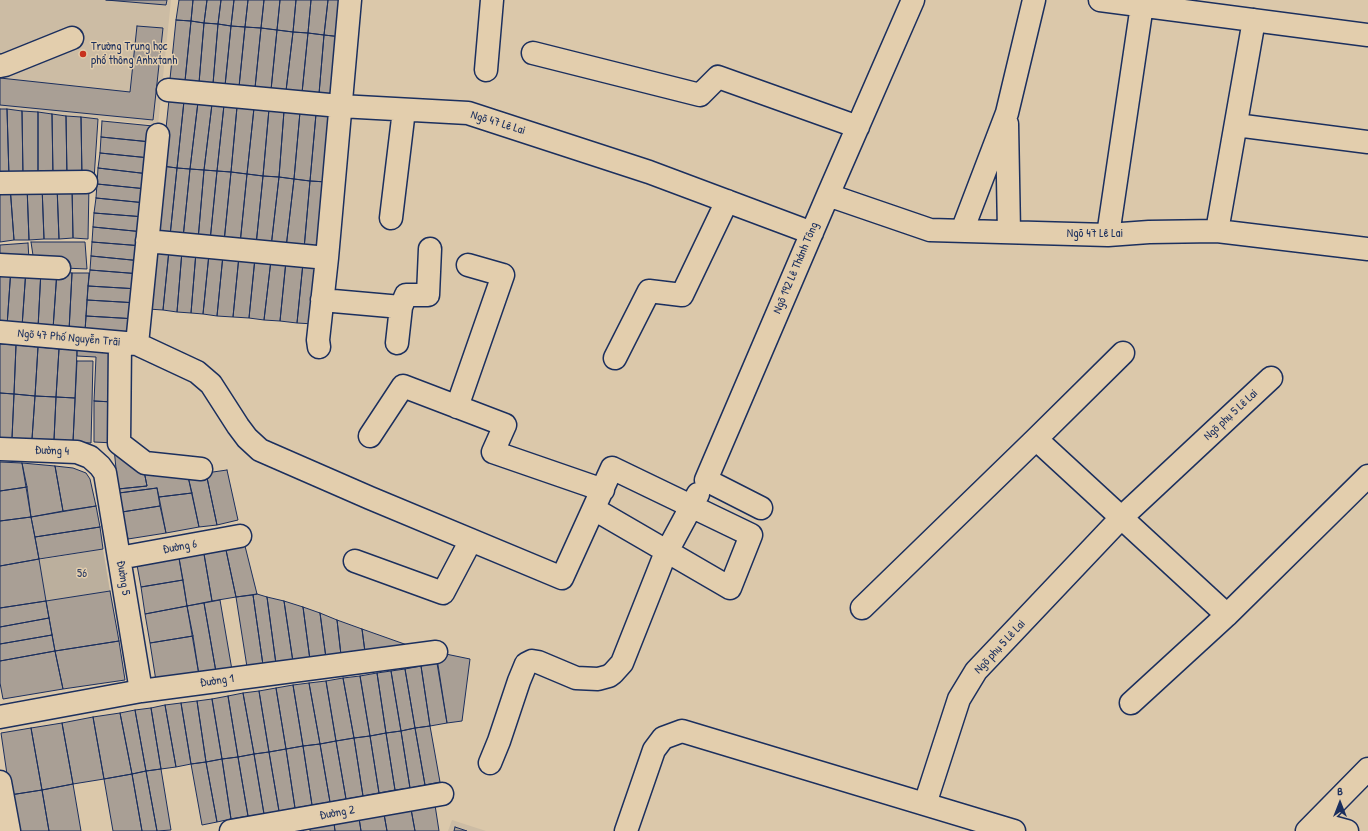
<!DOCTYPE html>
<html>
<head>
<meta charset="utf-8">
<style>
  body { margin:0 }
  #map { position:relative; width:1368px; height:831px; overflow:hidden; background:#dbc8aa; font-family:"Patrick Hand",sans-serif }
  canvas { display:block }
  .north { position:absolute; left:1320px; top:783px; width:40px; height:40px; -webkit-text-stroke:3px #e3cead; paint-order:stroke; rotate:0deg; font-size:11px; font-weight:700; line-height:16px; text-align:center; color:#1b2f5e }
  .north::after { content:''; display:block; margin:auto; width:14px; height:18px; background:#1b2f5e; clip-path:polygon(50% 0,100% 100%,50% 72%,0 100%) }
</style>
</head>
<body>
<div id="map">
<canvas width="1368" height="831"></canvas>
<div class="north">B</div>
</div>
<script>
const ctx = document.querySelector('canvas').getContext('2d');
ctx.lineJoin = 'round';
function fill(path, color) {
  ctx.fillStyle = color;
  ctx.fill(path, 'evenodd');
}
function poly(rows) {
  const path = new Path2D();
  for (const r of rows) {
    path.moveTo(r[0], r[1]);
    for (let i = 2; i < r.length; i += 2) path.lineTo(r[i], r[i + 1]);
  }
  return path;
}
function strokePath(path, color, width, dash) {
  ctx.strokeStyle = color;
  ctx.lineWidth = width;
  ctx.lineCap = dash ? 'butt' : 'round';
  ctx.setLineDash(dash || []);
  ctx.stroke(path);
}
function label(font, color, halo, rows, align = 'center') {
  ctx.font = font + ' "Patrick Hand",sans-serif';
  ctx.lineWidth = 3;
  ctx.setLineDash([]);
  ctx.textBaseline = 'middle';
  ctx.strokeStyle = halo;
  ctx.fillStyle = color;
  for (const [text, x, y, turn = 0] of rows) {
    ctx.save();
    ctx.translate(x, y);
    ctx.rotate((+turn || 0) * Math.PI / 180);
    ctx.textAlign = isNaN(turn) ? turn : align;
    if (halo) ctx.strokeText(text, 0, 0);
    ctx.fillText(text, 0, 0);
    ctx.restore();
  }
}
fill(poly([
  [0,0,171,0,158,125,0,109],
  [452,820,486,831,448,831]
]), '#ccbca4');
fill(poly([
  [103,549,110,591,46,601,39,560]
]), '#bbaf9d');
const building = poly([
  [106,0,167,0,166,5,106,0],
  [179,0,193,0,191,21,176,20,179,0],
  [193,0,207,0,204,23,191,21,193,0],
  [207,0,221,0,218,24,204,23,207,0],
  [221,0,234,0,231,26,218,24,221,0],
  [234,0,248,0,245,27,231,26,234,0],
  [248,0,264,0,261,28,245,27,248,0],
  [264,0,280,0,277,30,261,28,264,0],
  [280,0,296,0,293,32,277,30,280,0],
  [296,0,311,0,308,33,293,32,296,0],
  [311,0,328,0,324,35,308,33,311,0],
  [328,0,345,0,342,37,324,35,328,0],
  [176,20,191,21,185,81,170,79,176,20],
  [191,21,204,23,199,83,185,81,191,21],
  [204,23,218,24,213,84,199,83,204,23],
  [218,24,231,26,225,86,213,84,218,24],
  [137,26,163,28,153,120,0,105,0,78,130,92,137,26],
  [231,26,245,27,239,87,225,86,231,26],
  [245,27,261,28,255,88,239,87,245,27],
  [261,28,277,30,271,90,255,88,261,28],
  [277,30,293,32,286,91,271,90,277,30],
  [293,32,308,33,302,93,286,91,293,32],
  [308,33,324,35,319,94,302,93,308,33],
  [324,35,342,37,336,95,319,94,324,35],
  [169,100,184,101,177,168,162,166,169,100],
  [184,101,198,102,190,169,177,168,184,101],
  [198,102,212,104,204,170,190,169,198,102],
  [212,104,224,105,217,171,204,170,212,104],
  [224,105,237,107,231,172,217,171,224,105],
  [237,107,254,108,247,174,231,172,237,107],
  [254,108,269,109,263,176,247,174,254,108],
  [0,109,7,109,9,177,0,177,0,109],
  [7,109,22,111,23,176,9,177,7,109],
  [269,109,284,111,279,177,263,176,269,109],
  [22,111,38,112,38,177,23,178,22,111],
  [284,111,300,112,294,179,279,177,284,111],
  [38,112,52,114,53,177,38,177,38,112],
  [300,112,316,114,310,181,294,179,300,112],
  [52,114,66,116,67,178,53,177,52,114],
  [316,114,332,116,327,182,310,181,316,114],
  [66,116,81,117,82,179,67,178,66,116],
  [81,117,98,119,94,179,82,179,81,117],
  [102,121,153,126,151,142,101,137,102,121],
  [101,137,151,142,150,158,100,153,101,137],
  [100,153,150,158,149,174,98,168,100,153],
  [162,166,177,168,170,236,156,235,162,166],
  [98,168,149,174,147,189,97,184,98,168],
  [177,168,190,169,183,238,170,236,177,168],
  [190,169,204,170,198,240,183,238,190,169],
  [204,170,217,171,210,241,198,240,204,170],
  [217,171,231,172,224,242,210,241,217,171],
  [231,172,247,174,240,244,224,242,231,172],
  [247,174,263,176,256,245,240,244,247,174],
  [263,176,279,177,271,247,256,245,263,176],
  [279,177,294,179,286,248,271,247,279,177],
  [294,179,310,181,304,249,286,248,294,179],
  [310,181,327,182,320,251,304,249,310,181],
  [97,184,147,189,146,203,96,198,97,184],
  [89,185,88,239,73,238,72,186,89,185],
  [0,186,10,186,14,240,0,242,0,186],
  [10,186,27,186,29,240,14,240,10,186],
  [27,186,42,186,44,239,29,240,27,186],
  [42,186,57,186,59,239,44,239,42,186],
  [57,186,72,186,73,238,59,239,57,186],
  [96,198,146,203,145,217,94,213,96,198],
  [94,213,145,217,144,232,93,227,94,213],
  [93,227,144,232,143,246,92,242,93,227],
  [31,242,85,242,87,269,64,268,34,262,31,242],
  [92,242,143,246,142,261,91,256,92,242],
  [28,243,29,260,0,262,0,245,28,243],
  [154,248,169,250,163,310,148,309,154,248],
  [169,250,182,251,177,312,163,310,169,250],
  [182,251,196,252,191,313,177,312,182,251],
  [196,252,209,254,203,314,191,313,196,252],
  [209,254,223,255,217,316,203,314,209,254],
  [223,255,239,256,233,317,217,316,223,255],
  [91,256,142,261,141,274,90,270,91,256],
  [239,256,255,258,249,318,233,317,239,256],
  [255,258,271,260,264,320,249,318,255,258],
  [271,260,286,261,280,321,264,320,271,260],
  [286,261,303,263,297,323,280,321,286,261],
  [303,263,319,264,314,324,297,323,303,263],
  [0,267,11,268,7,326,0,325,0,267],
  [11,268,26,269,22,327,7,326,11,268],
  [26,269,41,270,38,328,22,327,26,269],
  [41,270,57,271,53,329,38,328,41,270],
  [90,270,141,274,139,289,88,286,90,270],
  [57,271,72,273,69,331,53,329,57,271],
  [72,273,89,273,85,331,69,331,72,273],
  [88,286,139,289,138,303,87,300,88,286],
  [87,300,138,303,137,319,86,316,87,300],
  [86,316,137,319,135,335,85,331,86,316],
  [0,344,16,345,14,394,0,393,0,344],
  [16,345,38,347,35,396,14,394,16,345],
  [38,347,59,349,56,397,35,396,38,347],
  [79,348,114,350,113,402,94,401,96,357,77,356,77,350,79,348],
  [59,349,77,350,75,398,56,397,59,349],
  [77,361,93,361,91,443,73,442,77,361],
  [0,393,14,394,12,438,0,438,0,393],
  [14,394,35,396,32,439,12,438,14,394],
  [35,396,56,397,54,440,32,439,35,396],
  [56,397,75,398,73,442,54,440,56,397],
  [94,401,113,402,114,443,94,442,94,401],
  [114,448,143,466,147,486,118,489,114,448],
  [0,462,22,463,27,487,0,491,0,462],
  [22,463,55,466,63,511,31,517,22,463],
  [55,466,73,468,86,473,90,479,96,506,63,511,55,466],
  [143,466,187,472,192,493,159,497,157,488,119,493,118,489,147,486,143,466],
  [227,470,238,520,217,525,206,473,227,470],
  [187,472,206,473,217,525,199,527,187,472],
  [27,487,31,517,0,521,0,491,27,487],
  [157,488,160,506,122,512,119,493,157,488],
  [192,493,199,527,166,533,159,497,192,493],
  [96,506,100,527,35,537,31,517,96,506],
  [160,506,166,533,128,539,122,512,160,506],
  [31,517,39,559,0,566,0,521,31,517],
  [100,527,103,549,39,559,35,537,100,527],
  [245,546,257,594,236,597,226,550,245,546],
  [226,550,236,597,212,601,204,554,226,550],
  [204,554,212,601,187,606,179,558,204,554],
  [179,558,183,580,141,587,137,565,179,558],
  [39,559,46,601,0,608,0,566,39,559],
  [183,580,187,606,145,614,141,587,183,580],
  [110,591,119,641,55,651,46,601,110,591],
  [257,594,267,597,276,664,263,665,253,595,257,594],
  [253,595,263,665,247,667,236,597,253,595],
  [267,597,284,601,293,662,276,664,267,597],
  [220,600,232,670,216,672,204,603,220,600],
  [46,601,49,618,0,627,0,608,46,601],
  [284,601,303,607,310,660,293,662,284,601],
  [204,603,216,672,199,675,187,606,204,603],
  [187,606,193,636,150,643,145,614,187,606],
  [303,607,320,613,326,658,310,660,303,607],
  [320,613,337,620,341,655,326,658,320,613],
  [49,618,52,635,0,644,0,627,49,618],
  [337,620,362,629,365,652,341,655,337,620],
  [362,629,410,646,365,652,362,629],
  [52,635,55,651,0,661,0,644,52,635],
  [193,636,199,675,156,681,150,643,193,636],
  [119,641,125,680,63,689,55,651,119,641],
  [55,651,63,689,3,699,0,683,0,661,55,651],
  [436,652,470,659,462,721,447,723,436,652],
  [437,663,447,723,430,726,421,666,437,663],
  [421,666,430,726,415,728,405,669,421,666],
  [405,669,415,728,401,731,391,671,405,669],
  [391,671,401,731,386,733,377,673,391,671],
  [377,673,386,733,370,736,360,676,377,673],
  [360,676,370,736,354,738,343,678,360,676],
  [343,678,354,738,336,741,326,681,343,678],
  [326,681,336,741,320,744,309,683,326,681],
  [309,683,320,744,303,746,293,685,309,683],
  [293,685,303,746,286,749,276,688,293,685],
  [276,688,286,749,269,752,259,691,276,688],
  [259,691,269,752,254,754,243,693,259,691],
  [243,693,254,754,238,757,228,696,243,693],
  [228,696,238,757,222,759,212,699,228,696],
  [212,699,222,759,206,762,197,701,212,699],
  [197,701,206,762,191,764,181,703,197,701],
  [181,703,191,764,176,767,165,705,181,703],
  [165,705,176,767,161,769,151,708,165,705],
  [151,708,161,769,146,771,135,710,151,708],
  [135,710,146,771,132,774,120,713,135,710],
  [120,713,132,774,104,779,93,717,120,713],
  [93,717,104,779,73,784,62,723,93,717],
  [62,723,73,784,42,790,31,728,62,723],
  [430,726,440,782,425,785,415,728,430,726],
  [31,728,42,790,10,795,1,733,31,728],
  [415,728,425,785,410,788,401,731,415,728],
  [401,731,410,788,395,790,386,733,401,731],
  [386,733,395,790,379,793,370,736,386,733],
  [370,736,379,793,363,796,354,738,370,736],
  [354,738,363,796,346,799,336,741,354,738],
  [336,741,346,799,330,802,320,744,336,741],
  [320,744,330,802,312,805,303,746,320,744],
  [303,746,312,805,295,808,286,749,303,746],
  [286,749,295,808,279,811,269,752,286,749],
  [269,752,279,811,264,814,254,754,269,752],
  [254,754,264,814,248,816,238,757,254,754],
  [238,757,248,816,231,819,222,759,238,757],
  [222,759,231,819,217,822,206,762,222,759],
  [206,762,217,822,202,825,191,764,206,762],
  [161,769,171,830,157,831,146,771,161,769],
  [146,771,157,831,142,831,132,774,146,771],
  [132,774,142,831,113,831,104,779,132,774],
  [73,784,81,831,49,831,42,790,73,784],
  [42,790,49,831,17,831,10,795,42,790],
  [435,805,439,831,415,831,411,809,435,805],
  [411,809,415,831,387,831,384,814,411,809],
  [384,814,387,831,361,831,359,818,384,814],
  [359,818,361,831,335,831,334,823,359,818],
  [334,823,335,831,310,831,310,828,334,823],
  [455,827,467,831,454,831,455,827]
]);
fill(building, '#a99f95');
strokePath(building, '#1b2f5e', 1);
const minor = poly([
  [1100,0,1368,35],
  [533,53,700,95,718,77,858,127],
  [0,66,5,65,72,38],
  [486,70,492,0],
  [168,90,340,106,468,113,649,172,812,233],
  [1007,124,1009,232],
  [1236,125,1368,142],
  [0,183,86,182],
  [828,195,930,230,1108,235,1149,232,1217,231,1368,249],
  [391,218,404,110],
  [962,231,1007,113,1034,0],
  [1217,231,1254,20],
  [1108,235,1142,5],
  [147,241,327,258],
  [0,265,59,268],
  [322,300,401,307,406,295,428,295,430,249],
  [0,332,137,344,197,372,211,384,238,426,247,438,260,450,370,498,562,578,612,468,751,535,730,588,594,509],
  [120,343,119,443,145,463,201,469],
  [397,343,401,307],
  [137,344,158,135],
  [319,347,318,340,327,258,350,0],
  [615,358,649,291,682,295,727,201],
  [457,407,503,275,468,265],
  [370,436,403,386,505,425,493,452,603,490],
  [1036,439,1227,615],
  [0,449,77,452,90,457,100,466,105,473,141,691],
  [761,508,706,480,828,195,913,0],
  [119,558,240,536],
  [355,561,443,593,471,540],
  [862,608,1036,439,1123,353],
  [1131,703,1227,615,1368,476],
  [0,717,141,691,436,652],
  [490,763,499,741,519,681,526,664,532,661,538,662,576,678,598,679,609,676,613,673,622,663,664,557,698,494],
  [0,782,9,831],
  [925,804,959,699,976,671,1121,518,1271,378],
  [1313,825,1325,825,1347,831],
  [231,831,442,794],
  [626,831,654,750,663,738,682,731,1014,831],
  [1307,831,1368,769]
]);
strokePath(minor, '#1b2f5e', 25);
strokePath(minor, '#e3cead', 22);
for (const [x, y, r, color] of [
  [83,54,4,"#c8321e"]
]) {
  const dot = new Path2D();
  dot.arc(x, y, r, 0, 2 * Math.PI);
  ctx.fillStyle = color;
  ctx.fill(dot);
  strokePath(dot, '#e3cead', 1.5);
}
label('12px', '#1b2f5e', '#e3cead', [
  ["Trường Trung học",91,47],
  ["phổ thông Anhxtanh",91,61]
], 'left');
label('12px', '#1b2f5e', '#e3cead', [
  ["Ngõ 47 Lê Lai",498,123,17],
  ["Ngõ 47 Lê Lai",1095,234],
  ["Ngõ 192 Lê Thánh Tông",796,268,-67],
  ["Ngõ 47 Phố Nguyễn Trãi",69,338,5],
  ["Ngõ phụ 5 Lê Lai",1231,415,-43],
  ["Đường 4",52,451,2],
  ["Đường 6",180,547,-10],
  ["Đường 5",123,578,81],
  ["Ngõ phụ 5 Lê Lai",1000,647,-47],
  ["Đường 1",217,681,-8],
  ["Đường 2",337,813,-10]
]);
label('12px', '#2b3c64', '#e3cead', [
  ["56",82,574]
]);
</script>
</body>
</html>
